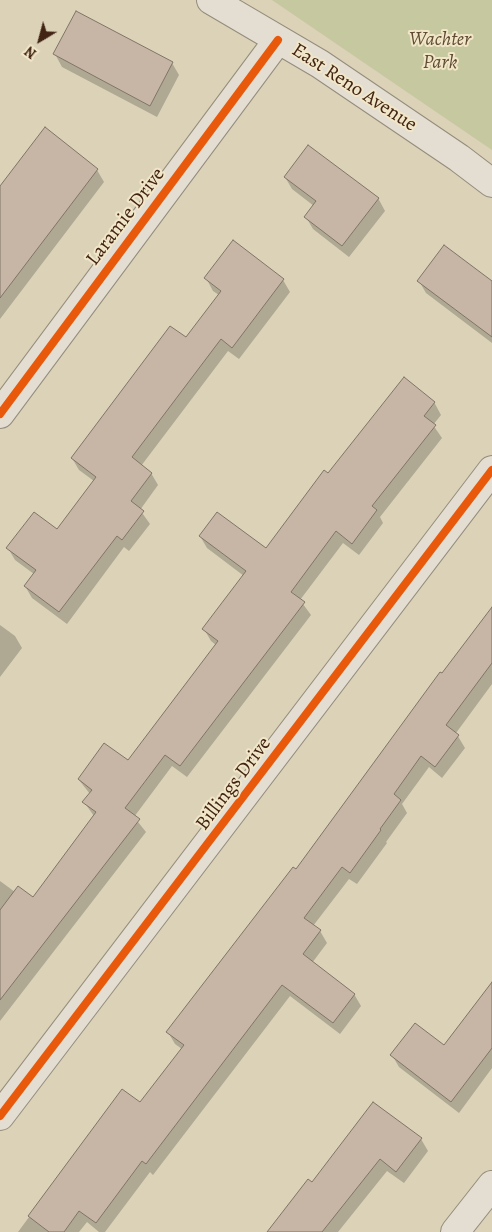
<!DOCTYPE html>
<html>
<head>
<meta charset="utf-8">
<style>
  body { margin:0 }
  #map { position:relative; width:492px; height:1232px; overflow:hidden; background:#dbd2b8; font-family:Alegreya,serif }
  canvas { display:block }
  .north { position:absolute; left:15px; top:15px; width:50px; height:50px; -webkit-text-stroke:4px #f1e6c8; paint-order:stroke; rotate:217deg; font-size:14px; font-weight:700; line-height:20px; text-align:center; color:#422414 }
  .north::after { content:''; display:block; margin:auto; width:18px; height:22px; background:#422414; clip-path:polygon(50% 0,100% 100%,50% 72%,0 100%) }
</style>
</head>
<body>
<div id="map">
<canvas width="492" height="1232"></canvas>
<div class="north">N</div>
</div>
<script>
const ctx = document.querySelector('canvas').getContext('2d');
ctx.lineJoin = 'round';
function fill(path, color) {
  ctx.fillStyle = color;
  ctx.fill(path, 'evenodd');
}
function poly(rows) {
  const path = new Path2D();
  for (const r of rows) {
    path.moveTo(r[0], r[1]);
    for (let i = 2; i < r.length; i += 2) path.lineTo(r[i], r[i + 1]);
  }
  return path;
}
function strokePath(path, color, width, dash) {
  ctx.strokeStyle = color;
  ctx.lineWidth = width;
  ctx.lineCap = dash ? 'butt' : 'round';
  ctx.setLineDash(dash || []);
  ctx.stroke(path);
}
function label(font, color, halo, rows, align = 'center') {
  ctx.font = font + ' Alegreya,serif';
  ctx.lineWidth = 4;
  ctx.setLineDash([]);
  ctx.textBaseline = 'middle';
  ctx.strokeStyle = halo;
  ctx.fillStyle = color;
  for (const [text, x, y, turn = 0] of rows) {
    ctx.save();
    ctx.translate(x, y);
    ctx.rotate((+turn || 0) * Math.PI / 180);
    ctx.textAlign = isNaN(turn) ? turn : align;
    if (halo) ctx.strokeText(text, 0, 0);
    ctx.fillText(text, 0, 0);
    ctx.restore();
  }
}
fill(poly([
  [272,0,492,0,492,150]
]), '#c6c89f');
fill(poly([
  [55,54,172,63,179,75,157,117,62,67],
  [97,170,104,182,0,319,0,188],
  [285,177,378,198,385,211,349,257,313,229,306,217,314,206,292,189],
  [233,242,283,280,290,292,239,359,228,351,141,466,151,473,158,485,140,510,150,524,129,551,124,547,67,624,32,598,25,586,34,574,15,560,8,548,57,531,94,481,79,470,72,458,186,339,219,295,213,291,206,278],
  [419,281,492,282,492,343,426,293],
  [434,402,441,415,433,425,442,438,380,517,383,523,359,555,343,543,300,600,311,615,187,777,172,766,134,817,146,832,0,1021,0,881,15,892,33,899,94,816,84,802,90,794,79,780,128,762,216,645,211,641,204,629,244,576,207,548,200,536,266,550,329,475],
  [492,609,492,684,456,733,465,748,442,778,429,767,402,804,407,813,386,842,387,843,357,884,349,879,313,926,320,931,327,943,312,963,354,994,361,1006,340,1034,290,996,153,1175,150,1172,105,1232,99,1232,87,1222,79,1232,18,1232,122,1091,140,1104,182,1049,175,1044,168,1032,296,870],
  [0,625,15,636,22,648,0,677],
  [492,984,492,1068,459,1113,399,1067,392,1055,444,1047],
  [421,1139,428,1151,404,1183,387,1171,338,1232,269,1232,313,1184]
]), '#0003');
const building = poly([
  [76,11,173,62,150,106,53,54,76,11],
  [45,127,98,169,0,298,0,186,45,127],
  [308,145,379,198,342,246,304,217,316,201,284,177,308,145],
  [233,240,284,279,232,348,221,339,132,457,152,473,131,501,144,511,122,540,117,536,59,612,24,586,36,570,6,548,34,512,57,529,96,477,71,458,170,326,186,337,221,291,204,278,233,240],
  [444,245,492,281,492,337,417,281,444,245],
  [404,377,435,402,424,416,436,425,372,506,377,510,352,544,336,531,291,592,305,602,180,766,165,755,125,808,140,819,0,1000,0,910,18,886,33,897,96,812,82,802,92,790,78,779,104,743,128,760,218,641,202,629,246,571,199,536,217,512,266,548,324,470,328,473,404,377],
  [492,607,492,663,446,725,459,735,435,767,421,756,394,794,401,800,380,829,381,830,350,873,342,867,304,918,321,930,303,954,355,994,333,1023,282,985,146,1164,142,1161,96,1223,79,1211,64,1232,49,1232,28,1216,122,1089,140,1102,184,1045,166,1032,293,867,296,869,440,672,442,673,492,607],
  [492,982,492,1048,451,1102,390,1055,415,1023,444,1045,492,982],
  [373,1102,422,1138,396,1172,380,1159,322,1232,267,1232,308,1179,312,1182,373,1102]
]);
fill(building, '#c7b6a6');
strokePath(building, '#7f7566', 1);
const minor = poly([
  [211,0,320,64,459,158,492,183],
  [0,414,278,40],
  [0,1116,492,470],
  [455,1232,492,1185]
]);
strokePath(minor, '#958c7c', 30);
strokePath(minor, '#e3ded1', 28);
strokePath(poly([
  [0,414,278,40],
  [0,1116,492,470]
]), '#e8590c', 8);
label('italic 20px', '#5e4b32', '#f1e6c8', [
  ["Wachter",440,40],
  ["Park",440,63]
]);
label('20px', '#422414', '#f1e6c8', [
  ["East Reno Avenue",354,88,33],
  ["Laramie Drive",126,217,-53],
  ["Billings Drive",234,784,-53]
]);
</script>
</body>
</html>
